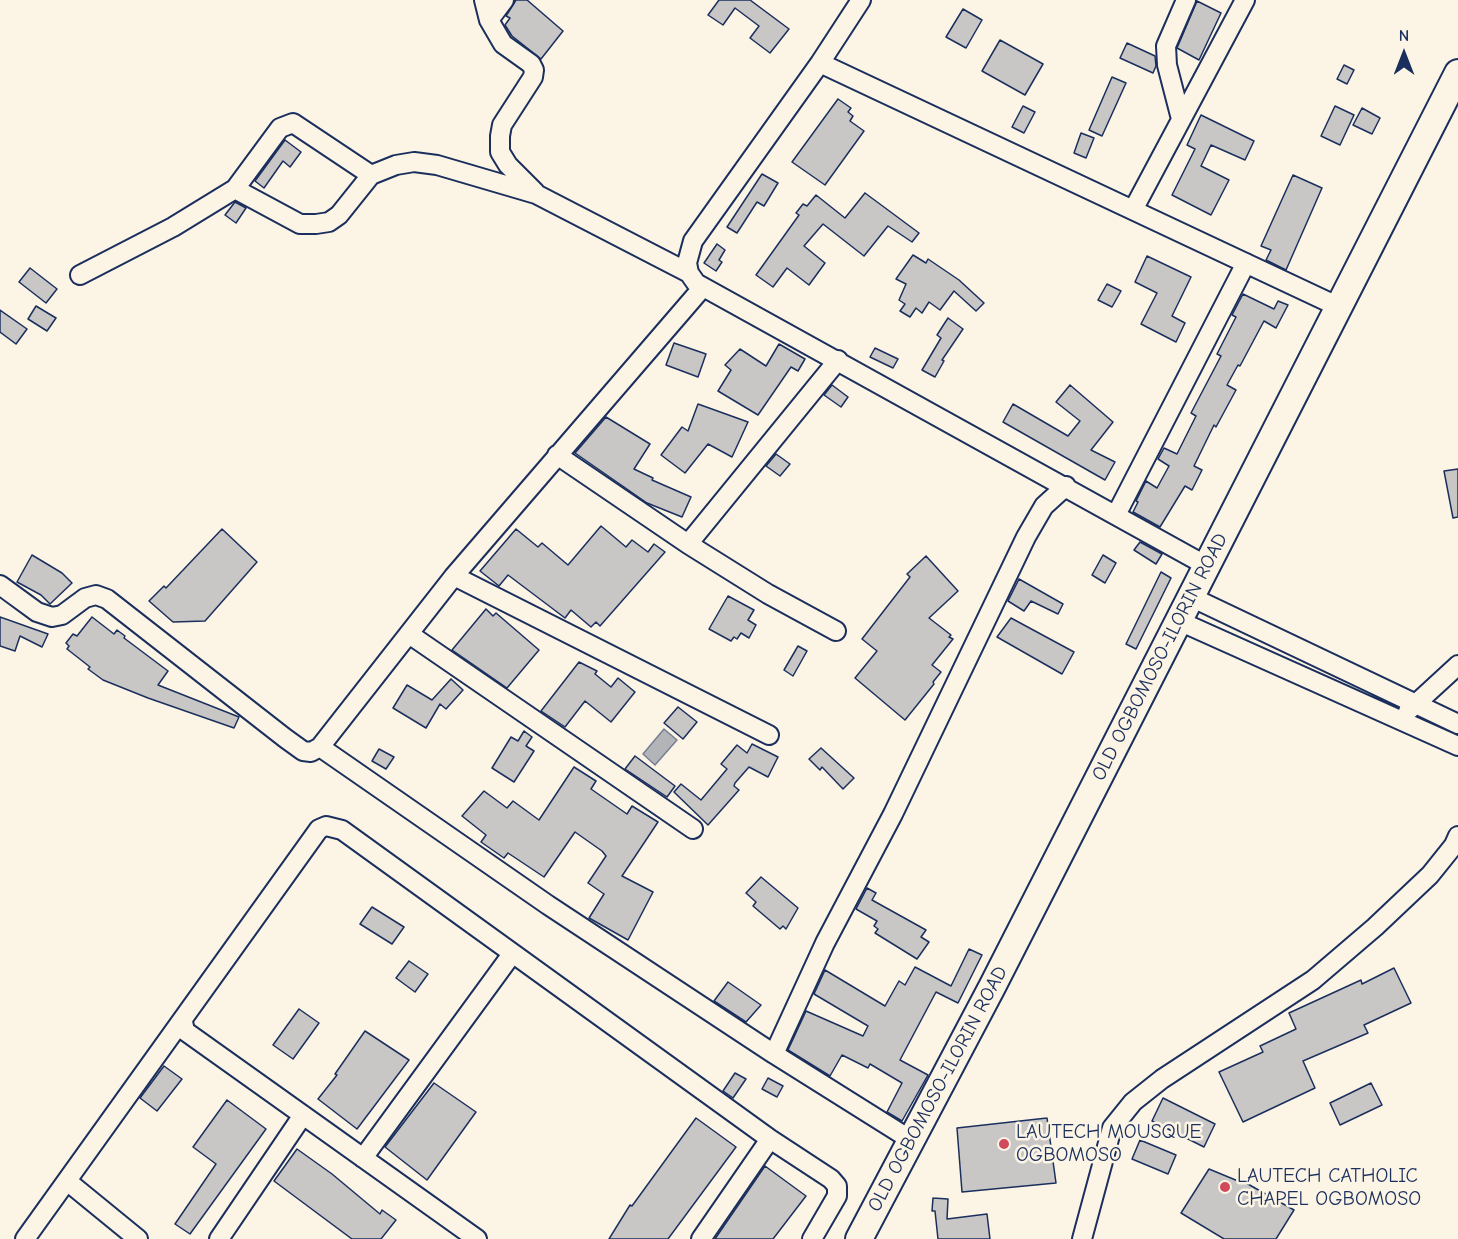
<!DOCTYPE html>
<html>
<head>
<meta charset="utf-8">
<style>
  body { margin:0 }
  #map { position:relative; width:1458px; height:1239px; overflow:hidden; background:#fcf5e5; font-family:"Comic Neue",sans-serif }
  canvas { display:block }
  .north { position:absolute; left:1374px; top:24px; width:60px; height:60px; -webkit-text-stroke:4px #fcf5e5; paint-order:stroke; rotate:0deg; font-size:16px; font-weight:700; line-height:24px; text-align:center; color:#1b2f5e }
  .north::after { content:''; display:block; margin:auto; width:21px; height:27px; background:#1b2f5e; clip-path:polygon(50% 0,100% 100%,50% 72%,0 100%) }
</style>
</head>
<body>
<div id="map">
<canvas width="1458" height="1239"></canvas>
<div class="north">N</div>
</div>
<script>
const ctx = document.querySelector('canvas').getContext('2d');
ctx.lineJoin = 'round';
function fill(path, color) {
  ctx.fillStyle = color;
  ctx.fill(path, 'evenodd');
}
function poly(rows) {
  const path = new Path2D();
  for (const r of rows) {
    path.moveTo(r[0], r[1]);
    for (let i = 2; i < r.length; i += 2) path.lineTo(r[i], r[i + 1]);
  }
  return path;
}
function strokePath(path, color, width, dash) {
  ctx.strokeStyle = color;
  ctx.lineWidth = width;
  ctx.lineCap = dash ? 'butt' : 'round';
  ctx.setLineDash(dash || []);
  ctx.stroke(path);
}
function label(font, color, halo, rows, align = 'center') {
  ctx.font = font + ' "Comic Neue",sans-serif';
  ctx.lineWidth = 5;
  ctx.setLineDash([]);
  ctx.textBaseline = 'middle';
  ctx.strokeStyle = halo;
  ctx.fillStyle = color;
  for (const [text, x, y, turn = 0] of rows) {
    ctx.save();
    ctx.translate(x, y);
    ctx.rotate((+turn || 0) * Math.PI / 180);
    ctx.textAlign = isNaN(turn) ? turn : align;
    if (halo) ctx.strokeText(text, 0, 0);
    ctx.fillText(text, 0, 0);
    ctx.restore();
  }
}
const water = poly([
  [664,729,677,740,655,765,643,754,664,729]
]);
fill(water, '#b2b4b8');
strokePath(water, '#767f94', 1.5);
const building = poly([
  [516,0,527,0,563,31,541,59,512,36,505,25,510,18,506,16,516,0],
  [719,0,750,0,789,29,770,53,750,38,759,26,735,8,723,25,708,15,719,0],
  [1197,1,1221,13,1199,60,1177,48,1197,1],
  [963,9,982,20,966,48,946,37,963,9],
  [1000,40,1043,64,1025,95,982,71,1000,40],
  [1127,43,1155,56,1156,66,1153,73,1120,58,1127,43],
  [1344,65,1354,70,1347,84,1337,79,1344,65],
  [1112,77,1126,83,1102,136,1089,130,1112,77],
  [838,99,851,108,848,112,853,116,850,121,864,131,825,185,792,162,838,99],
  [1023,106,1035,112,1024,133,1012,127,1023,106],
  [1335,106,1354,115,1340,145,1321,136,1335,106],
  [1362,108,1380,118,1372,134,1353,125,1362,108],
  [1201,115,1254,141,1245,160,1211,145,1201,166,1229,180,1211,215,1172,195,1195,149,1187,145,1201,115],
  [1081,133,1094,138,1086,158,1074,153,1081,133],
  [285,140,301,152,290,167,283,161,264,188,255,181,285,140],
  [762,174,778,183,764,206,757,202,737,233,727,227,762,174],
  [1293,175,1322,188,1286,270,1266,260,1271,250,1261,246,1293,175],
  [865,193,919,233,912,242,888,226,864,256,823,224,804,246,825,263,809,285,787,268,773,287,756,275,799,215,796,213,803,204,807,206,816,195,845,218,865,193],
  [235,202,246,208,236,223,225,215,235,202],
  [717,244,725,250,719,260,722,262,716,271,704,263,717,244],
  [913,255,926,263,928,259,959,280,984,303,976,311,954,291,940,310,929,302,922,313,916,308,910,317,900,311,905,304,899,300,906,284,896,279,913,255],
  [1147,256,1191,277,1172,316,1185,323,1176,342,1141,324,1157,293,1135,282,1147,256],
  [30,268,57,289,46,303,19,282,30,268],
  [1107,284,1121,291,1112,307,1098,300,1107,284],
  [1243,294,1274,309,1278,301,1288,305,1276,328,1264,321,1240,366,1238,365,1227,385,1236,390,1216,427,1214,425,1194,466,1202,470,1192,490,1185,486,1160,527,1133,512,1138,502,1136,501,1146,481,1157,488,1169,466,1158,459,1164,448,1177,454,1196,416,1191,413,1221,356,1217,354,1236,317,1232,315,1243,294],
  [36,306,56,318,47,331,28,319,36,306],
  [0,310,27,329,16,344,0,332,0,310],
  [948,318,963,329,942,360,944,361,935,377,922,370,941,338,937,335,948,318],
  [674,343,706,354,698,377,666,365,674,343],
  [779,344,805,359,798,371,791,367,758,415,718,391,731,370,725,365,740,349,766,366,779,344],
  [875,348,898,359,893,368,870,357,875,348],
  [832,385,848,397,841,407,824,395,832,385],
  [1070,385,1113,422,1091,450,1115,462,1105,480,1003,422,1013,404,1068,436,1080,421,1056,402,1070,385],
  [698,404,748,422,732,457,708,444,685,473,661,455,682,427,688,431,698,404],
  [606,417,650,444,634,469,653,478,652,480,691,497,682,517,647,503,575,453,606,417],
  [776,454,790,464,780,476,766,466,776,454],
  [1458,469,1458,517,1453,518,1444,471,1458,469],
  [601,526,626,547,632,540,648,552,654,544,665,552,600,626,596,622,591,627,571,610,565,618,508,575,499,586,480,571,516,529,538,547,542,543,568,565,601,526],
  [222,529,257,562,205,621,173,622,149,601,164,586,166,588,222,529],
  [1140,542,1162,554,1156,564,1134,550,1140,542],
  [32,555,62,573,72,583,50,604,41,595,17,582,32,555],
  [1103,555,1116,563,1105,583,1092,575,1103,555],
  [926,556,958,591,929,618,951,635,949,637,953,639,932,665,941,672,933,682,934,684,905,720,855,678,877,651,862,639,910,577,907,574,926,556],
  [1161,572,1171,578,1136,649,1126,644,1161,572],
  [1019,579,1063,604,1058,614,1031,601,1024,611,1008,601,1019,579],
  [728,596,754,610,748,620,756,625,749,638,741,633,737,639,734,637,731,641,709,629,728,596],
  [486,609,493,616,496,613,539,650,507,688,452,650,486,609],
  [0,617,48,634,42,647,20,636,15,651,0,646,0,617],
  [92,617,114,634,117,630,125,636,124,638,168,671,158,685,239,717,234,728,148,698,103,680,88,669,90,667,67,649,69,646,66,643,73,634,77,636,92,617],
  [1011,618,1074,652,1062,674,997,637,1011,618],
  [798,646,807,651,793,676,784,670,798,646],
  [579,662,597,671,595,674,611,687,618,678,635,692,611,722,585,701,565,727,541,711,579,662],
  [451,679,463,690,446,709,440,704,426,728,393,708,407,685,432,700,451,679],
  [678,707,697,722,683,739,664,723,678,707],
  [524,731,532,737,526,746,534,751,514,782,492,768,511,737,518,741,524,731],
  [752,744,778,757,768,777,749,767,735,783,734,786,739,790,708,825,674,792,681,784,701,800,727,769,721,764,737,745,747,753,752,744],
  [821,748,854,778,843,789,822,767,820,770,809,759,821,748],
  [379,749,394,757,386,769,372,761,379,749],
  [635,756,675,786,667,797,625,769,635,756],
  [574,767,596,781,591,789,627,814,632,806,658,822,622,876,653,892,628,940,589,918,604,894,588,883,606,856,602,851,575,832,544,877,508,853,504,858,481,842,486,835,462,816,484,791,507,808,513,801,539,820,574,767],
  [761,877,798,908,786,929,783,926,780,929,753,906,756,902,746,893,761,877],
  [867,888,876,893,872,900,926,930,921,937,929,942,917,959,875,933,878,929,874,926,877,921,856,909,867,888],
  [372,907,404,927,392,944,360,924,372,907],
  [969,949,982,955,958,1003,936,992,900,1060,928,1075,902,1121,887,1112,902,1083,870,1064,868,1068,842,1055,830,1076,788,1050,806,1011,863,1036,868,1026,814,994,825,970,885,1006,899,981,905,985,915,967,951,986,969,949],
  [409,961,428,974,415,992,396,978,409,961],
  [1394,968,1411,1003,1364,1025,1368,1033,1303,1061,1315,1088,1243,1122,1219,1072,1263,1052,1260,1046,1296,1029,1289,1013,1361,980,1362,984,1394,968],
  [728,982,761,1005,746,1022,714,1001,728,982],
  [299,1009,319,1023,293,1059,273,1045,299,1009],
  [365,1031,409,1060,357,1129,318,1099,337,1075,335,1074,365,1031],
  [164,1066,182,1079,157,1111,140,1098,164,1066],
  [735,1073,746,1079,733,1098,723,1091,735,1073],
  [768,1078,783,1086,777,1097,762,1089,768,1078],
  [434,1083,476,1112,427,1180,385,1147,434,1083],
  [1371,1083,1382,1105,1340,1125,1330,1103,1371,1083],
  [1163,1098,1215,1124,1204,1147,1152,1121,1163,1098],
  [227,1100,266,1129,190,1234,175,1224,216,1164,193,1147,227,1100],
  [696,1118,736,1147,668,1239,609,1239,630,1205,632,1206,696,1118],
  [1047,1118,1056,1183,962,1192,957,1128,1047,1118],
  [1140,1140,1176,1155,1168,1174,1132,1159,1140,1140],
  [297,1149,332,1174,380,1214,382,1210,396,1220,381,1239,352,1239,274,1181,297,1149],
  [765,1166,806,1196,773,1239,715,1239,765,1166],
  [1209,1169,1238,1181,1239,1179,1294,1210,1276,1239,1224,1239,1181,1213,1209,1169],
  [933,1198,948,1199,947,1219,987,1214,990,1239,938,1239,935,1211,932,1211,933,1198]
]);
fill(building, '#c8c7c6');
strokePath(building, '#1b2f5e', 1.5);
const minor = poly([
  [484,0,489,20,503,44,531,64,534,70,533,77,502,125,500,136,500,152,508,165,535,192],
  [861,0,820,63,693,241,687,263,689,273,696,283,1207,566],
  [489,20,504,0],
  [820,63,1339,307],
  [1181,119,1167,65,1166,46,1186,0],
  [235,189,300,224,316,224,329,222,339,215,371,175,396,165,414,162,437,165,536,194,689,273],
  [1133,210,1245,0],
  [80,275,173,227,235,189,280,128,293,123,371,175],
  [557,455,688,544,768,594,836,631],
  [1116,515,1246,263],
  [688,544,838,360],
  [454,576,769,735],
  [0,585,37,612,52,617,62,615,85,598,96,595,107,599,285,738,303,751,311,752,320,747,454,576,703,287],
  [1191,597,1458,724],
  [1179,621,1458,746],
  [409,634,693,829],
  [1408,711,1458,665],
  [320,747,548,905,774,1054,911,1140],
  [183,1022,185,1031,477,1239],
  [774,1054,825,943,893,814,1026,537,1044,506,1066,486],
  [363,1158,512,954],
  [67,1181,138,1239],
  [25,1239,319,829,326,826,342,830,770,1139,831,1179,837,1186,837,1196,812,1239],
  [219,1239,303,1115],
  [701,1239,770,1139],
  [1082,1239,1112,1128,1133,1102,1162,1079,1313,980,1375,927,1430,875,1454,845,1458,836]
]);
const highway = poly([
  [859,1239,992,987,1458,73]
]);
strokePath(minor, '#1b2f5e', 22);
strokePath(highway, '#1b2f5e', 30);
strokePath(minor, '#fcf5e5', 18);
strokePath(highway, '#fcf5e5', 26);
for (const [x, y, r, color] of [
  [1004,1144,6,"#d1495b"],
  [1225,1187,6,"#d1495b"]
]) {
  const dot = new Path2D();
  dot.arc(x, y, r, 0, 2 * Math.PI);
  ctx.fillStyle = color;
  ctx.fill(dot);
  strokePath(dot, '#fcf5e5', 2);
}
label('20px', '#1b2f5e', '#fcf5e5', [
  ["OLD OGBOMOSO-ILORIN ROAD",1160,657,-63],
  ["OLD OGBOMOSO-ILORIN ROAD",938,1089,-62]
]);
label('20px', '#1b2f5e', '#fcf5e5', [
  ["LAUTECH MOUSQUE",1016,1132],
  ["OGBOMOSO",1016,1155],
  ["LAUTECH CATHOLIC",1237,1176],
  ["CHAPEL OGBOMOSO",1237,1199]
], 'left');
</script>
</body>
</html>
